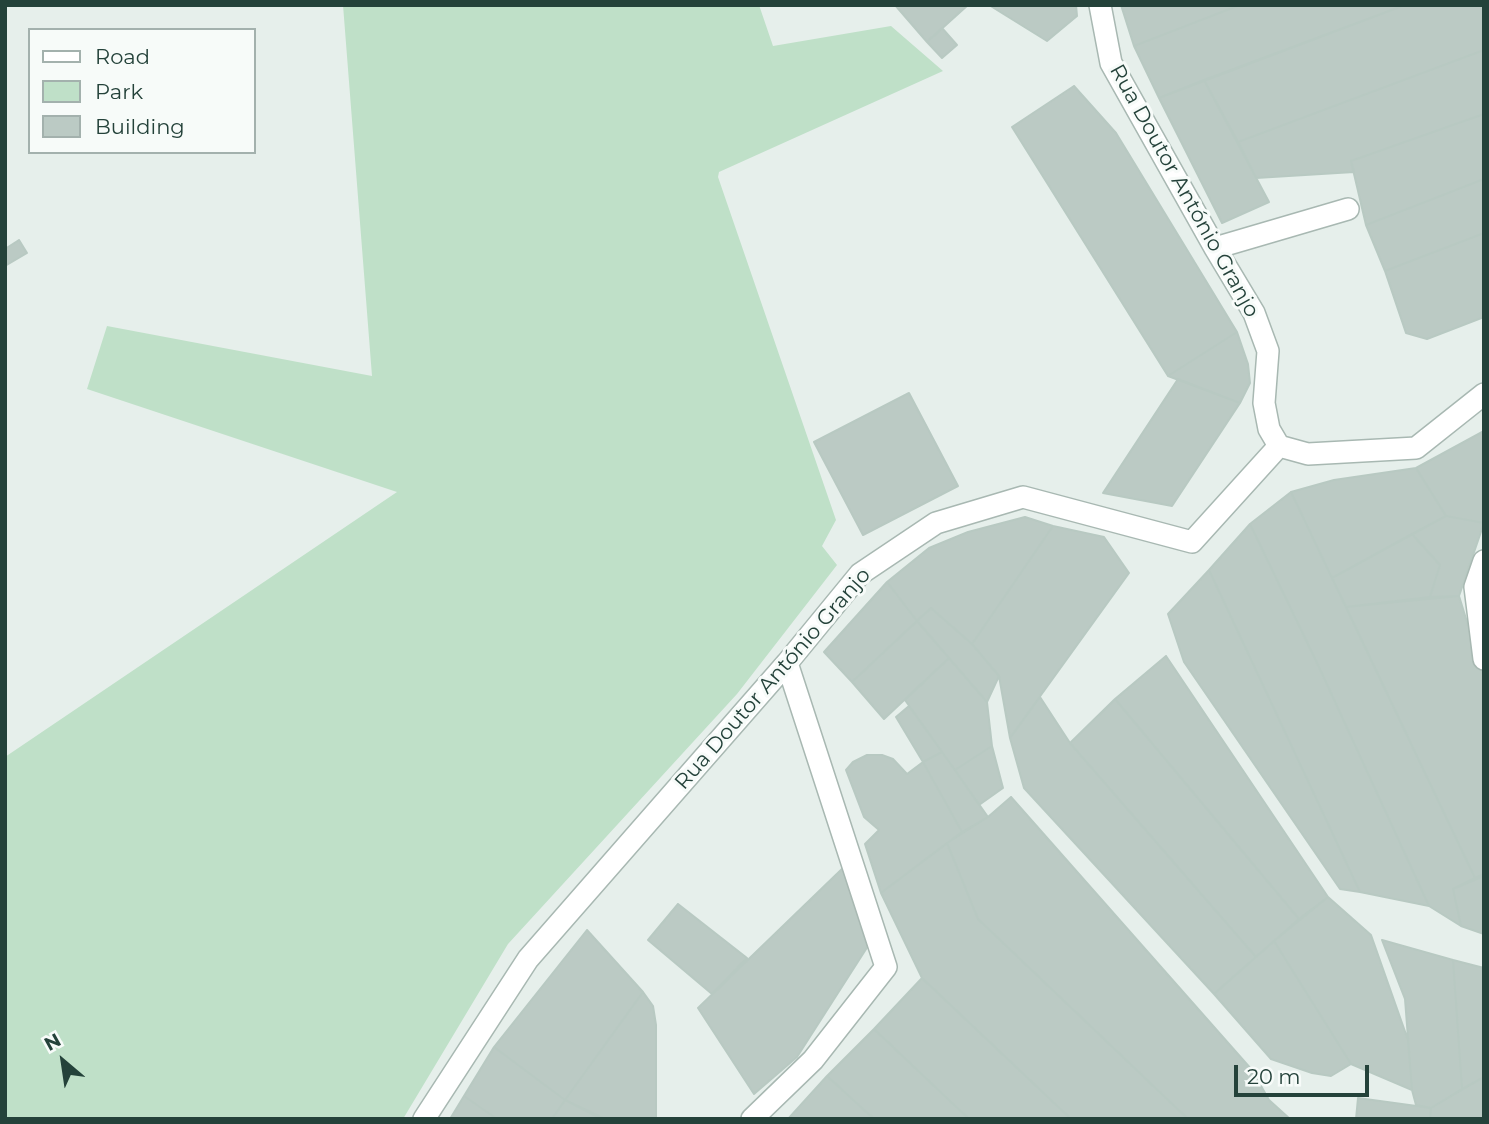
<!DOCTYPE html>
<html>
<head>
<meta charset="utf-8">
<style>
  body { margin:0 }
  #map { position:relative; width:1489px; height:1124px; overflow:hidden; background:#e6efeb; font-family:Montserrat,sans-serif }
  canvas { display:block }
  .frame { position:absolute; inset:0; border:7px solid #24423a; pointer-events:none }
  .legend { position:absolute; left:28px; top:28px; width:228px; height:126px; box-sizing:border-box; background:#f7fbf9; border:2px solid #a3b1ad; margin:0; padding:9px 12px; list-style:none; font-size:21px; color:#24423a }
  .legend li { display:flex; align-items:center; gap:14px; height:35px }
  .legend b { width:35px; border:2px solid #a3b1ad }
  .north { position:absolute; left:28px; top:1026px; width:70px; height:70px; -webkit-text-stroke:5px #f7fbf9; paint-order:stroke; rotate:331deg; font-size:19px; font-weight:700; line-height:28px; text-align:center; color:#24423a }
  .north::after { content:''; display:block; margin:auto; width:24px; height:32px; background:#24423a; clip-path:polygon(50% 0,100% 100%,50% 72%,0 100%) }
  .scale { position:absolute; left:1234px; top:1065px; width:135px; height:32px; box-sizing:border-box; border:4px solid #24423a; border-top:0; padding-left:9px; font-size:21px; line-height:24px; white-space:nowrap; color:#24423a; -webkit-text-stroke:5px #f7fbf9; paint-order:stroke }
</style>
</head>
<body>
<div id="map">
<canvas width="1489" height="1124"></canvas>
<div class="frame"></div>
<ul class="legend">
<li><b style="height:9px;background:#fff"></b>Road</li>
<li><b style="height:19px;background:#bfe0c8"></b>Park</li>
<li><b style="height:19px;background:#bbcac4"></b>Building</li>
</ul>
<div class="north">N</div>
<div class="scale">20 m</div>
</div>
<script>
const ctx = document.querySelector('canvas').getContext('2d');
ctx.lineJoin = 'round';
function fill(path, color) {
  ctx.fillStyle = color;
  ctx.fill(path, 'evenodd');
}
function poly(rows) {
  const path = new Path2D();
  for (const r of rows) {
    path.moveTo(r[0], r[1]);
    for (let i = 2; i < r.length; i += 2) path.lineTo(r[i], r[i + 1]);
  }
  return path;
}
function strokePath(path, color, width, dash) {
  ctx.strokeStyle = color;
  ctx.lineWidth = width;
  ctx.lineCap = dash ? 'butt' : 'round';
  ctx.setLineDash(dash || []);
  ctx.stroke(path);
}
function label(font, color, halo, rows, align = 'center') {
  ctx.font = font + ' Montserrat,sans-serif';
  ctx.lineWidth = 6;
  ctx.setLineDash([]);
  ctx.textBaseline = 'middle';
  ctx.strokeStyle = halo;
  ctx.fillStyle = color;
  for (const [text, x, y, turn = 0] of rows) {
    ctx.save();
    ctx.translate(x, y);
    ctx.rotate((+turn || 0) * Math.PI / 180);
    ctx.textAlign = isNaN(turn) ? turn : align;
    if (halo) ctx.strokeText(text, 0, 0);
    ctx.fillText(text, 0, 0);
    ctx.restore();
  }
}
fill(poly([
  [343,5,759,5,773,46,891,26,943,71,719,172,718,177,836,520,822,546,837,565,737,694,508,944,403,1119,5,1119,5,757,397,492,87,389,107,326,372,376]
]), '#bfe0c8');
const building = poly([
  [895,5,968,5,927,42,895,5],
  [989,5,1076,5,1077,16,1047,41,989,5],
  [1121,5,1240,5,1134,46,1121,5],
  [1240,5,1405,5,1159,98,1134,46,1240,5],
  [1405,5,1484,5,1484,50,1238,142,1204,80,1405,5],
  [942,28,957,45,942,58,927,42,942,28],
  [1484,50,1484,114,1351,161,1354,172,1256,178,1238,142,1484,50],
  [1204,80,1269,202,1222,223,1159,98,1204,80],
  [1074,86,1116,133,1237,332,1168,376,1012,127,1074,86],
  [1484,114,1484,179,1366,225,1351,161,1484,114],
  [1484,179,1484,233,1385,271,1366,225,1484,179],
  [1484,233,1484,317,1427,339,1406,333,1385,271,1484,233],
  [19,240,27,253,5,266,5,249,19,240],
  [1237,332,1248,364,1250,383,1240,403,1168,376,1237,332],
  [1178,379,1240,403,1172,506,1103,493,1178,379],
  [909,393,958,486,863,535,814,442,909,393],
  [1484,431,1484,523,1446,516,1416,468,1484,431],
  [1416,468,1446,516,1332,578,1291,492,1334,480,1416,468],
  [1291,492,1475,878,1453,889,1461,926,1429,906,1319,667,1250,524,1291,492],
  [1446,516,1484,523,1459,596,1430,597,1440,565,1412,534,1446,516],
  [1025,517,1053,526,972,644,931,608,917,621,887,582,929,548,968,532,1025,517],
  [1250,524,1319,667,1429,906,1360,892,1209,570,1250,524],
  [1053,526,1104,537,1129,573,1010,738,999,676,972,644,1053,526],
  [1412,534,1440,565,1430,597,1346,607,1332,578,1412,534],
  [1209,570,1360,892,1340,889,1184,662,1168,614,1209,570],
  [887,582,917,621,852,682,824,652,887,582],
  [1459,596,1484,677,1484,874,1475,878,1346,607,1459,596],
  [931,608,972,644,999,676,987,702,917,621,931,608],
  [917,621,949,658,884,719,852,682,917,621],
  [1166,656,1328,897,1299,919,1115,699,1166,656],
  [949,658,987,702,992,746,955,770,905,700,949,658],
  [1040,697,1070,743,1256,957,1214,994,1024,788,1010,738,1040,697],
  [1115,699,1299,919,1256,957,1070,743,1115,699],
  [909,706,942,752,923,762,896,717,909,706],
  [992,746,1003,788,979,805,955,770,992,746],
  [942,752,988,817,962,832,923,762,942,752],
  [867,755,882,755,893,759,907,774,923,762,962,832,881,893,865,844,879,830,864,817,846,770,853,762,867,755],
  [1011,797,1252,1070,1269,1100,1290,1119,1188,1119,978,919,947,843,988,817,1011,797],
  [947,843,978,919,1188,1119,1071,1119,922,978,881,893,947,843],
  [844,867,868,946,797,1057,754,1094,698,1008,844,867],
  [1484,876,1484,934,1461,926,1453,889,1484,876],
  [1328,897,1371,935,1408,1040,1412,1090,1351,1064,1274,941,1328,897],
  [678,904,747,958,712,994,648,940,678,904],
  [587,930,643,992,565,1100,494,1047,587,930],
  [1382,940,1453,960,1462,1089,1431,1108,1416,1105,1412,1090,1405,999,1382,940],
  [1274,941,1351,1064,1331,1076,1312,1073,1271,1059,1214,994,1274,941],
  [1453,960,1484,968,1484,1077,1462,1089,1453,960],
  [922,978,1071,1119,969,1119,874,1029,922,978],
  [643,992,653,1006,656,1025,656,1119,605,1119,565,1100,643,992],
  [874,1029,969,1119,874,1119,827,1076,874,1029],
  [494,1047,565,1100,552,1119,497,1119,464,1096,494,1047],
  [827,1076,874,1119,788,1119,827,1076],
  [1484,1077,1484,1119,1430,1119,1431,1108,1484,1077],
  [464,1096,497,1119,450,1119,464,1096],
  [1358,1098,1431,1108,1430,1119,1356,1119,1358,1098],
  [565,1100,598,1117,605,1119,552,1119,565,1100]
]);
fill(building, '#bbcac4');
strokePath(building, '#b8c9c2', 2);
const minor = poly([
  [1100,5,1111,63,1215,248,1254,313,1268,351,1264,403,1269,429,1279,446],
  [1215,248,1348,209],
  [1279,446,1308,454,1416,448,1484,394],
  [1484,561,1475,587,1484,659],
  [424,1119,528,959,787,663,860,574,936,523,1023,497,1192,542,1279,446],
  [752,1119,813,1060,886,967,787,663]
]);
strokePath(minor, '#a8b8b2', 24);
strokePath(minor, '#fff', 21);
label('21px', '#24423a', '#f7fbf9', [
  ["Rua Doutor António Granjo",1184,191,61],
  ["Rua Doutor António Granjo",773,679,-49]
]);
</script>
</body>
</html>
